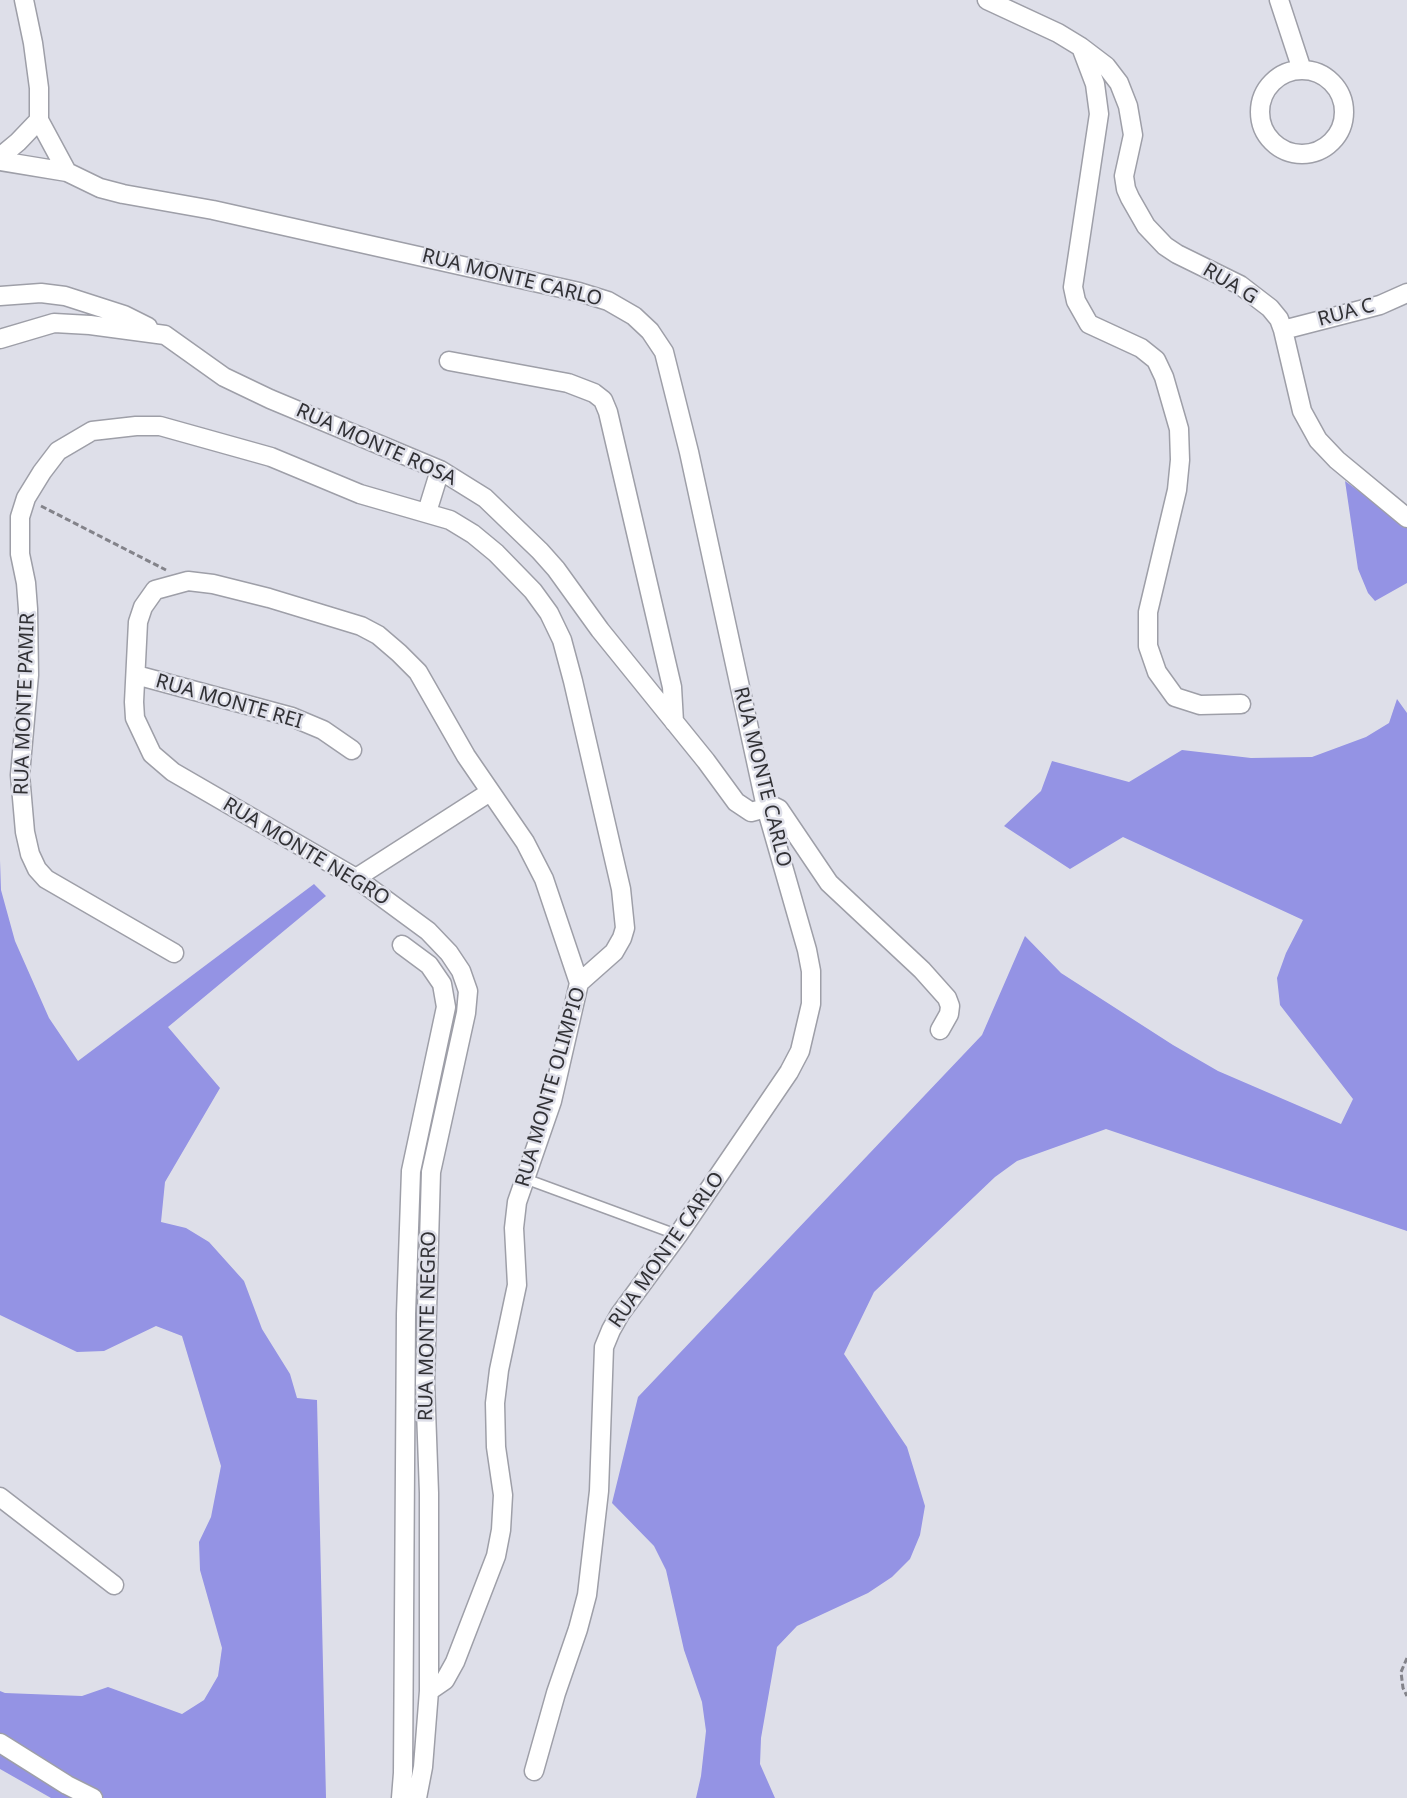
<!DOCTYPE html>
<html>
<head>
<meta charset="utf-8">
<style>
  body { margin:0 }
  canvas { display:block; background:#dedfe9 }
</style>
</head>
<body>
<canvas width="1407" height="1798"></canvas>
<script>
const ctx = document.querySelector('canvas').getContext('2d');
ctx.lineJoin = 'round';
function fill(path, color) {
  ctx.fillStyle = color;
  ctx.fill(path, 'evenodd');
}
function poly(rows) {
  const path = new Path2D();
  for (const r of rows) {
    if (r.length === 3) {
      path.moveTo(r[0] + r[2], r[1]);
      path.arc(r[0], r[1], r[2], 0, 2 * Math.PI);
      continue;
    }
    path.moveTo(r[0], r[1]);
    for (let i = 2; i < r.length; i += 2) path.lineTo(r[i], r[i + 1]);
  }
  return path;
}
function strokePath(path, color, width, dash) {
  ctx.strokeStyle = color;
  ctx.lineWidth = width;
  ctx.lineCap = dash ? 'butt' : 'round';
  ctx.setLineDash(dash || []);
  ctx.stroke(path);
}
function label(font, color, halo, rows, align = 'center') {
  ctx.font = font + ' "Noto Sans",sans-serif';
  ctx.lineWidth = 5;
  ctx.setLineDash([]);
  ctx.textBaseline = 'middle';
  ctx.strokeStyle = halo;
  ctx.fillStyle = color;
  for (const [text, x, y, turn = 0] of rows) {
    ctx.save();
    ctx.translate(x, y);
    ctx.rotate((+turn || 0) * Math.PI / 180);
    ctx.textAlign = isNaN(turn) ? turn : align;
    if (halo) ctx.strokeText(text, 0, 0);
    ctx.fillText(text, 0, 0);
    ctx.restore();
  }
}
fill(poly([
  [1345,481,1407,526,1407,583,1375,601,1368,593,1358,569],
  [1397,699,1407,713,1407,1231,1106,1129,1017,1161,995,1177,874,1292,844,1354,907,1447,925,1506,920,1535,910,1559,892,1577,868,1593,797,1626,777,1647,761,1738,760,1764,775,1798,696,1798,701,1776,706,1731,702,1702,684,1650,666,1570,654,1546,612,1503,638,1397,982,1035,1025,936,1061,973,1173,1045,1218,1071,1341,1124,1353,1099,1280,1005,1277,978,1286,953,1303,920,1123,837,1070,869,1004,826,1041,791,1052,761,1129,782,1182,750,1251,758,1312,757,1366,737,1389,723],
  [0,860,1,890,15,941,49,1018,78,1061,314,884,326,896,168,1027,220,1088,165,1182,161,1222,186,1228,209,1242,244,1281,262,1329,290,1374,297,1398,317,1400,326,1798,51,1798,0,1769,0,1691,5,1693,82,1696,108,1687,182,1714,204,1700,218,1676,222,1648,200,1570,199,1542,211,1517,221,1466,182,1336,156,1326,104,1351,77,1352,0,1315]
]), '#9493e4');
const service = poly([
  [526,1179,678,1235]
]);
const minor = poly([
  [24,0,33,43,39,88,39,120,67,172],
  [987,0,1058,33,1081,47,1095,84,1099,114,1073,287,1076,301,1089,324,1141,348,1156,360,1164,377,1179,429,1180,460,1177,490,1148,612,1148,646,1157,672,1175,697,1200,705,1241,704],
  [1279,0,1302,70],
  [1081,47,1106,66,1119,83,1128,106,1133,135,1124,176,1126,189,1130,198,1146,226,1165,246,1177,254,1240,285,1270,308,1279,319,1283,330,1302,411,1318,440,1337,460,1407,518],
  [1302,112,42],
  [0,157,18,142,39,120],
  [0,161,67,172,100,188,123,194,213,210,579,292,608,301,634,316,650,331,664,352,689,452,766,807,807,950,811,971,811,1004,800,1051,789,1072,678,1235,620,1314,611,1330,604,1347,599,1491,587,1595,578,1629,556,1693,534,1771],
  [0,296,41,293,65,296,124,315,148,327],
  [1283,330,1380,305,1407,293],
  [0,339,54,323,90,325,165,335,224,377,270,399,440,470,485,498,540,551,556,569,600,630,706,761,736,802,751,812,773,806,779,809,829,883,922,970,947,998,950,1006,949,1014,940,1030],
  [449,361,568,383,594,393,603,400,608,412,672,687,674,722],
  [427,512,440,470],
  [136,675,292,717,323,730,352,750],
  [356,878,490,792],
  [174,953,46,879,37,869,30,854,25,832,20,775,29,675,28,609,26,583,20,554,20,517,26,498,42,472,58,451,92,431,136,426,160,426,271,457,360,494,450,520,473,534,496,553,533,591,549,613,562,640,573,681,621,889,625,928,622,938,614,952,579,983,552,1101,517,1202,514,1228,517,1285,499,1370,495,1403,496,1447,503,1495,501,1530,496,1556,455,1662,445,1680,429,1691],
  [0,1497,114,1585],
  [0,1743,67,1785,93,1798],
  [401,1798,403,1773,406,1314,411,1171,446,1007,442,984,429,965,402,945],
  [417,1798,423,1767,429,1691,429,1493,425,1382,431,1172,466,1013,468,991,461,971,449,953,428,931,356,878,173,772,152,754,135,718,134,702,138,622,143,607,155,590,188,581,213,584,269,598,361,626,378,635,399,653,418,672,466,756,525,842,544,879,579,983]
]);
strokePath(service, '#9e9fa8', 12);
strokePath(minor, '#9e9fa8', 21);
strokePath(poly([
  [41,506,166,570],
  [1407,1658,1401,1672,1403,1688,1407,1696]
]), '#83838a', 3, [6, 3]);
strokePath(service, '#fff', 9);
strokePath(minor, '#fff', 18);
label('20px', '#313135', '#dedfe9', [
  ["RUA MONTE CARLO",512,278,14],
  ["RUA G",1230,284,31],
  ["RUA C",1346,313,-15],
  ["RUA MONTE ROSA",376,445,24],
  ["RUA MONTE REI",229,702,16],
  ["RUA MONTE PAMIR",25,704,-88],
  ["RUA MONTE CARLO",762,777,76],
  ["RUA MONTE NEGRO",306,852,31],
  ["RUA MONTE OLIMPIO",551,1087,-74],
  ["RUA MONTE CARLO",667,1250,-55],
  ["RUA MONTE NEGRO",428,1326,-89]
]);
</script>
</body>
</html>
